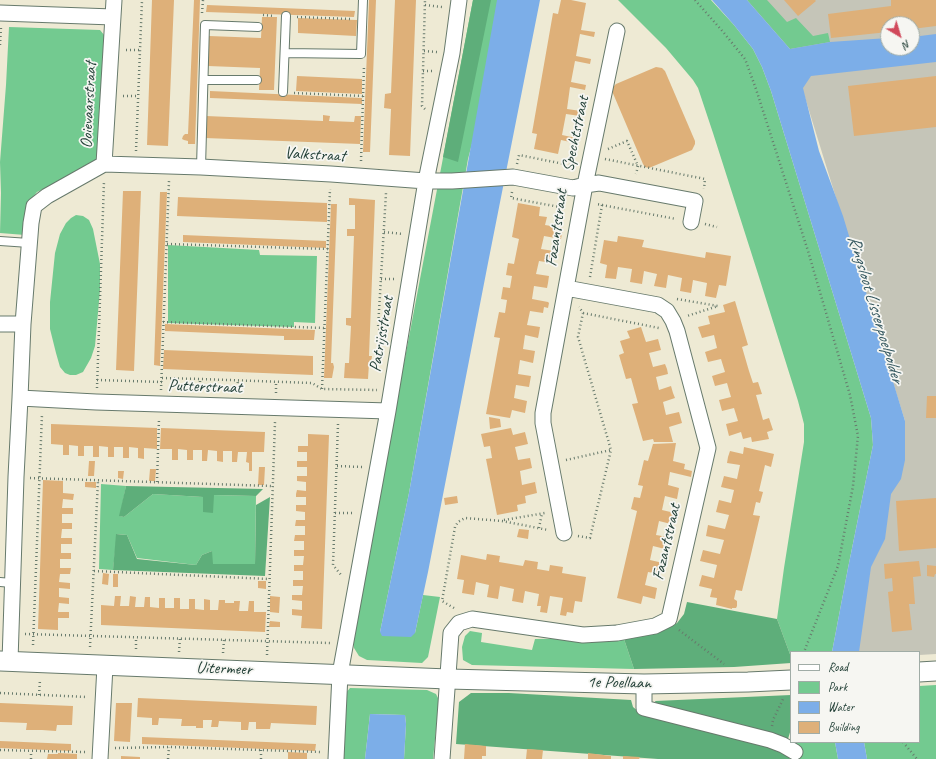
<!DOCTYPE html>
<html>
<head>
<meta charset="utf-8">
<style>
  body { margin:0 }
  #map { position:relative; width:936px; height:759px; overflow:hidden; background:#eeead4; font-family:Caveat,sans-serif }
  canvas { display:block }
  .legend { position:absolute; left:790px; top:651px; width:130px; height:92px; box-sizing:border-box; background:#f6f6f2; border:1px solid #a0aca6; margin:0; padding:5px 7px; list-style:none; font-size:12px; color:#1f3d34 }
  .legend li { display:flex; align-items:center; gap:8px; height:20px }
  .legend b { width:20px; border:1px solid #a0aca6 }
  .north { position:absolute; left:880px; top:16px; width:40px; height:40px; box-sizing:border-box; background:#f6f6f2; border:1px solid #a0aca6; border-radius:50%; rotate:142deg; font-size:11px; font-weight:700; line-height:16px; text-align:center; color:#1f3d34 }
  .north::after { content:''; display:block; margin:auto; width:14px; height:18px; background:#d1495b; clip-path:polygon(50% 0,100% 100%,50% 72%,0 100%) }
</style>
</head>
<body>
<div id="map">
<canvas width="936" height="759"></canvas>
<ul class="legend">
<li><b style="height:5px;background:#fff"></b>Road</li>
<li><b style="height:11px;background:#73ca90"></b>Park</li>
<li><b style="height:11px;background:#7caee8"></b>Water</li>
<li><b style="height:11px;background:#deb079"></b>Building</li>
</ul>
<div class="north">N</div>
</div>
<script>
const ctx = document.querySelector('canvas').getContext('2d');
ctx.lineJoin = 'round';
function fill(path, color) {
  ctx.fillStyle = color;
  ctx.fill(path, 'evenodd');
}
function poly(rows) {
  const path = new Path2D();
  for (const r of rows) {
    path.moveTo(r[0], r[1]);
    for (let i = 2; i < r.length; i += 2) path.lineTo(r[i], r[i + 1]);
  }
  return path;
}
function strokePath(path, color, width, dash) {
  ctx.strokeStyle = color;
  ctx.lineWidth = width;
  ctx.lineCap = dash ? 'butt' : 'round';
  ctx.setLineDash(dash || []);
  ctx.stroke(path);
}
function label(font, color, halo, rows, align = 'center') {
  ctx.font = font + ' Caveat,sans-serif';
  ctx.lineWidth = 3.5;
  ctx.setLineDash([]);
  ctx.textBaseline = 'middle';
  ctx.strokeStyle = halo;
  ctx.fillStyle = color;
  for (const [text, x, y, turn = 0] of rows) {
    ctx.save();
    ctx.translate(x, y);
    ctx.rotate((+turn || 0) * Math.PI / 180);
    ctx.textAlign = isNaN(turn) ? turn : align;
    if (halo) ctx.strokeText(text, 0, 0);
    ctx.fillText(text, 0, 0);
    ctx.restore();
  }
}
fill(poly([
  [747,0,936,0,936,654,919,655,919,652,849,652,905,421,790,49],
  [888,24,912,24,912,48,888,48]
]), '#c5c5b8');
fill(poly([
  [473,0,499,0,488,82,468,159,409,493,380,632,415,633,423,595,440,597,428,657,422,663,367,660,359,656,354,648,352,637],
  [618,0,711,0,734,25,753,49,762,67,771,91,871,418,873,445,848,568,832,652,791,652,791,657,777,619,784,568,804,442,804,424,798,401,759,277,713,133,698,88,693,80,666,48],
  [747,0,767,0,787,22,796,18,813,36,828,33,830,42,790,49],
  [9,27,100,30,105,36,99,158,95,166,37,192,29,202,25,235,0,233,1,193,0,162,6,85],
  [76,215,83,216,89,220,93,229,100,264,100,290,95,346,91,358,83,372,76,375,70,375,65,373,60,367,56,353,50,329,50,302,55,253,60,234,66,223,71,218],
  [168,245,259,250,260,255,317,256,315,323,294,322,294,327,168,323],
  [101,484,126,486,120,516,124,517,153,494,203,497,213,513,213,495,256,496,255,564,212,564,212,551,202,555,196,565,137,558,127,535,117,534,113,570,99,569],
  [470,631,482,633,481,642,532,650,535,639,596,638,623,636,634,669,472,665,463,660,462,647,465,636],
  [936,685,936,759,867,759,864,742,919,742,919,686],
  [350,688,427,690,436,694,439,700,433,759,404,759,406,724,405,715,370,714,365,759,342,759,345,694],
  [792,742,835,742,838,759,789,759,792,756]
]), '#73ca90');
fill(poly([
  [473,0,491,0,458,162,443,157],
  [126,486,263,489,256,496,214,495,213,513,203,512,203,497,153,494,124,517,119,516],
  [270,497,265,576,113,570,116,534,127,535,137,559,196,565,202,555,212,551,213,564,255,564,256,505],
  [687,602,777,619,791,657,791,663,734,667,634,669,623,636,666,629,677,623,684,614],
  [471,693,509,693,631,700,633,707,639,712,760,743,792,756,789,759,658,759,456,744,459,702],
  [791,695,791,729,788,739,657,706,655,701]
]), '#5eae7a');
fill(poly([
  [497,0,540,0,488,263,428,572,415,633,411,637,382,636,380,632,409,493],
  [712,0,747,0,790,49,830,42,888,38,888,48,912,48,912,37,936,34,936,62,811,76,803,88,819,151,843,216,905,421,905,460,901,479,891,494,885,539,871,567,859,652,832,652,848,568,873,445,871,418,771,91,762,67,753,49,734,25],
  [370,714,405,715,406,724,404,759,365,759],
  [835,742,864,742,867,759,838,759]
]), '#7caee8');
fill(poly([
  [152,0,174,0,168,146,147,145],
  [194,0,200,0,195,144,188,144,188,141,184,140,182,139,183,136,185,134,188,134],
  [369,0,376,0,370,152,363,152],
  [395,0,416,0,410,156,389,155,391,109,384,108,385,94,391,93],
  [561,0,571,0,586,3,581,30,595,32,594,37,580,34,576,56,591,59,590,64,575,61,571,82,586,85,585,90,570,87,567,109,581,111,580,116,566,114,562,135,576,138,575,143,561,140,558,154,534,149,537,134,532,133,553,13,558,14],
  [784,0,815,0,816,1,798,16],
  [891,0,936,0,936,26,912,29,912,24,888,24,888,32,831,38,828,14,891,6],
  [207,5,355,11,354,17,206,12],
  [262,17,277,17,274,90,259,90,260,68,208,66,209,36,261,38],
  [298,18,357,20,356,36,298,33],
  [656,67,662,68,665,71,695,141,695,144,692,150,649,168,645,167,643,164,612,91,613,87,616,84],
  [297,76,362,79,362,94,296,91],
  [936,76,936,127,854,136,848,86],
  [210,91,362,98,362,104,210,98],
  [323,115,330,116,329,121,354,122,355,116,361,116,360,144,205,138,206,116,323,121],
  [123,191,141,191,134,371,116,370],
  [160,192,167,192,160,366,154,365],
  [178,197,327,203,327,222,177,216],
  [349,198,375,200,369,356,372,356,371,363,369,363,368,379,344,378,345,363,349,363,351,326,346,325,346,318,351,318,354,236,347,236,347,229,355,229,355,205,349,205],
  [518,203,540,207,539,216,547,217,545,225,563,228,561,239,544,236,541,249,554,251,552,263,539,261,536,274,549,276,548,283,547,288,534,286,532,299,548,302,549,303,548,308,544,307,543,313,530,311,527,325,540,327,539,333,538,338,525,335,523,349,535,351,533,363,520,360,518,374,531,376,529,387,516,385,514,398,527,401,525,413,512,410,510,418,486,414,500,338,494,337,499,312,505,313,507,300,501,299,503,287,510,288,512,276,506,275,508,263,514,264,519,239,512,237],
  [331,204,337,204,331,363,333,363,334,367,332,378,324,378],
  [183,235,326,241,326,248,183,242],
  [618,236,644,240,642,247,705,258,706,252,731,256,726,286,719,285,716,298,705,296,707,283,693,280,691,293,680,291,682,278,668,275,666,288,654,286,657,274,644,271,642,284,630,282,632,269,618,267,616,279,605,278,607,265,600,263,604,240,617,242],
  [735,301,748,345,742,347,749,371,753,383,758,382,762,394,756,395,763,420,769,418,773,430,767,432,769,439,752,442,751,437,743,439,741,432,729,436,726,424,738,421,734,408,722,411,719,400,731,397,727,383,715,386,712,376,725,372,721,359,708,362,705,352,717,348,714,335,702,338,698,327,710,324,708,316,725,312,723,305],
  [165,324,315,330,314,340,284,340,284,336,165,331],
  [641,327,646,342,658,339,661,350,649,353,653,367,665,364,667,369,668,374,656,377,659,390,671,386,673,393,675,398,663,402,666,415,679,412,682,423,669,427,673,442,654,442,653,439,643,441,636,417,632,404,638,403,631,378,626,379,619,355,624,353,620,341,630,338,627,331],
  [164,350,313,356,313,375,163,369],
  [927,396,936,396,936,418,926,418],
  [489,417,500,419,501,427,490,429],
  [51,424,157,428,157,449,144,448,144,459,138,458,138,448,129,447,129,458,123,458,123,447,114,447,114,457,108,457,108,447,99,446,99,457,93,457,93,446,84,446,84,456,78,456,78,446,69,445,69,455,63,455,63,445,51,444],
  [161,428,265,432,264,452,252,452,252,471,249,471,249,463,246,462,247,452,238,452,237,462,232,462,232,451,223,451,223,462,217,461,217,451,208,450,207,461,202,461,202,450,193,450,193,460,187,460,187,450,178,449,178,460,172,460,172,449,160,449],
  [511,428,513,435,525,432,528,444,515,447,518,460,530,458,532,468,520,471,522,485,535,482,537,493,525,496,526,503,517,505,518,511,497,515,486,459,492,458,490,446,484,447,481,434],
  [308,434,329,435,322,629,301,628,302,616,292,615,292,609,302,610,302,601,292,600,292,595,302,595,303,586,293,586,293,580,303,580,303,571,294,571,294,565,303,565,304,556,294,556,294,550,304,550,304,541,294,541,295,535,305,535,305,526,295,526,296,520,305,520,305,512,296,511,296,505,306,505,306,497,296,497,296,494,297,490,306,491,306,482,297,481,297,476,307,476,307,467,297,467,297,461,307,461,307,452,298,452,298,446,308,446],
  [676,443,673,461,685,464,684,469,692,471,691,477,670,472,668,485,679,488,677,499,665,496,662,510,679,514,678,519,672,518,671,524,659,521,656,535,668,537,665,549,653,546,650,560,663,563,661,569,660,574,648,572,645,585,657,588,655,599,643,596,641,604,617,598,637,511,631,509,634,497,640,498,643,486,638,485,644,460,648,461,653,444],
  [744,447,774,454,771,467,765,465,759,491,763,492,760,503,756,502,753,515,760,516,751,554,742,591,736,590,734,599,737,601,737,606,736,608,732,608,732,609,716,605,717,598,710,597,712,589,699,586,702,575,714,578,717,565,700,561,703,550,720,554,724,540,706,536,708,525,725,529,729,515,716,512,719,500,731,503,734,490,721,487,724,476,737,479,740,465,727,463,728,457,730,451,743,454],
  [89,461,95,461,94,476,88,476],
  [259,467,265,467,264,485,258,485],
  [150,469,156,469,155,481,149,481],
  [118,471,124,471,123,479,118,478],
  [43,480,63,481,63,493,74,494,73,500,63,499,62,508,73,508,73,514,62,514,62,523,72,523,72,529,62,529,61,538,72,538,72,544,61,544,61,553,71,553,71,559,60,559,60,568,71,568,70,574,60,574,59,582,70,583,70,589,59,588,59,597,69,598,69,604,59,603,58,612,69,612,69,618,58,618,58,630,38,629],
  [85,482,96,482,96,488,85,487],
  [457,496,458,503,445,505,444,498],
  [936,498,936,548,899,551,896,501],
  [519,529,529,530,528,539,517,537],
  [487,554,500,556,499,562,523,566,525,560,538,562,537,569,549,571,550,565,563,567,562,573,586,577,582,602,575,601,573,613,567,612,566,616,560,615,563,598,550,596,547,613,540,612,541,606,537,606,539,594,525,591,523,603,512,601,514,589,500,586,498,599,487,597,489,585,476,582,474,595,462,593,464,580,457,579,461,555,486,560],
  [919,561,921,576,913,577,915,604,909,604,912,630,892,632,888,592,893,591,892,578,885,579,884,564],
  [927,565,936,566,936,574,935,574,934,577,927,576],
  [103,573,109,574,108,585,102,584],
  [113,574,118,574,118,587,113,587],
  [258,581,266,581,266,589,258,588],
  [115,596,121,596,120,606,129,606,130,596,136,597,135,607,144,607,145,597,150,597,150,607,159,608,159,598,165,598,165,608,174,608,174,598,180,598,180,609,189,609,189,599,195,599,195,609,204,610,204,599,210,600,210,610,218,610,219,600,225,600,225,603,234,603,234,601,240,601,239,611,248,611,249,601,254,601,254,612,266,612,265,632,101,625,101,605,114,606],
  [270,596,280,597,279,613,270,612],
  [270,621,280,622,280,627,269,627],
  [138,698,317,706,316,725,271,723,270,729,256,729,256,722,249,722,248,730,241,730,241,722,219,721,218,727,211,727,212,720,203,720,203,728,196,728,196,726,181,726,182,719,159,718,158,725,152,725,152,718,137,717],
  [0,703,73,706,72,725,57,725,56,731,42,730,26,730,27,723,0,722],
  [116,703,132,703,130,742,114,741],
  [142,737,316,744,315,751,142,744],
  [0,741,71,744,71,751,0,748],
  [465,744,486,746,486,756,482,756,482,759,464,759],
  [527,749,543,750,542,759,526,759],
  [288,752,307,753,307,759,288,759],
  [58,753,77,754,77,759,47,759,48,754,58,754],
  [588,753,611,756,611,759,588,759],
  [121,756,140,757,140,759,121,759],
  [623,756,640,757,639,759,623,759]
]), '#deb079');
const service = poly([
  [285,53,361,54,363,0],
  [204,80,257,80],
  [283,92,286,16],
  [201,167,205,25,258,27],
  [0,241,29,243],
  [0,582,12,583]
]);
const minor = poly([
  [0,13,113,17],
  [617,31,585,185,599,183,695,201,691,222],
  [104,164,201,167,331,174,426,181,452,181,513,177,573,188,585,185,543,413,543,423,564,533],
  [0,324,23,324],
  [20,398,96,402,388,411],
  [10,661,16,477,20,398,23,324,31,223,34,206,47,196,104,164,114,0],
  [644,684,644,708,770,740,783,745,795,752],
  [100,759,105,666],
  [336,759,340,674,388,411,426,181,452,53,459,0],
  [442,759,451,633,459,623,472,619,583,635,617,633,655,626,669,619,708,448,677,331,673,321,667,311,658,305,566,288]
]);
const tertiary = poly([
  [0,661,448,679,644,684,748,682,791,680],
  [919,672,936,671]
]);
strokePath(service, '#677a6c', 10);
strokePath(minor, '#677a6c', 17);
strokePath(tertiary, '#677a6c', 21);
strokePath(poly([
  [695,0,724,33,745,59,756,89,808,251,850,395,858,436,853,486,838,566,804,652],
  [425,5,442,7],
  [202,13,203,0],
  [263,15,274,16],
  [297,17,350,19],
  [0,45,1,27],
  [126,50,140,50],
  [424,51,437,52],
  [423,71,433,71],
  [294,93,363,96],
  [123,96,138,96],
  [425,109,422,106,425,0],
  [608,149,627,141,638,166,636,174],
  [136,151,142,0],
  [605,159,705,179,704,189],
  [361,161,364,66],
  [517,164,519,155,574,166],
  [512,192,511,198,565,208],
  [602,205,676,219],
  [705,224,717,227],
  [384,232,403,234],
  [167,244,328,249],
  [590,277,602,205,596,204],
  [381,279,394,279],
  [677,299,718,306,687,316],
  [583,313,659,328],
  [163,322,324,328],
  [386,334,378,328,386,193],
  [162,378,200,379,312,383,322,389,377,390],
  [97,380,162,382],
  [97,388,104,181],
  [322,389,330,189],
  [161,390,169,181],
  [200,390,200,379],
  [237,391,238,380],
  [276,393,276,381],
  [338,424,333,565,342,576],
  [566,460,611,450],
  [337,466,362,467],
  [30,478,272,486],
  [157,482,159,419],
  [335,513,354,513],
  [504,520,545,513],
  [539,528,542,513],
  [578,536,590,538,611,450,578,337,583,313,579,307],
  [94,571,269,579],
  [454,608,442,601,455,527,458,522,465,518,502,521,548,530],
  [679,630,724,664],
  [25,634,330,643],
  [33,645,42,414],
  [90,647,98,480],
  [136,649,136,637],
  [179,652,180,638],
  [223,653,224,640],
  [267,655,275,422],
  [0,693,87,697],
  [39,695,40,680],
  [772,726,773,720,784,697],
  [903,742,917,759],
  [115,748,169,747,321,752],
  [0,750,85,752],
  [31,759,31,751],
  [168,759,169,747],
  [261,759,261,750]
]), '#677a6c', 2.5, [1, 3]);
strokePath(service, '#fff', 8);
strokePath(minor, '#fff', 15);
strokePath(tertiary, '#fff', 19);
label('17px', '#1f3d34', '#f6f6f2', [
  ["Ooievaarstraat",89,105,-87],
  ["Spechtstraat",576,134,-78],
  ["Valkstraat",315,155,3],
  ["Fazantstraat",557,228,-82],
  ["Patrijsstraat",382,334,-80],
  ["Putterstraat",205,387,2],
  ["Fazantstraat",667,542,-77],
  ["Uitermeer",224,669,2],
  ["1e Poellaan",619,683,1]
]);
label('italic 18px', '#365961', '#f6f6f2', [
  ["Ringsloot Lisserpoelpolder",875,309,73]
]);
</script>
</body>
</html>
